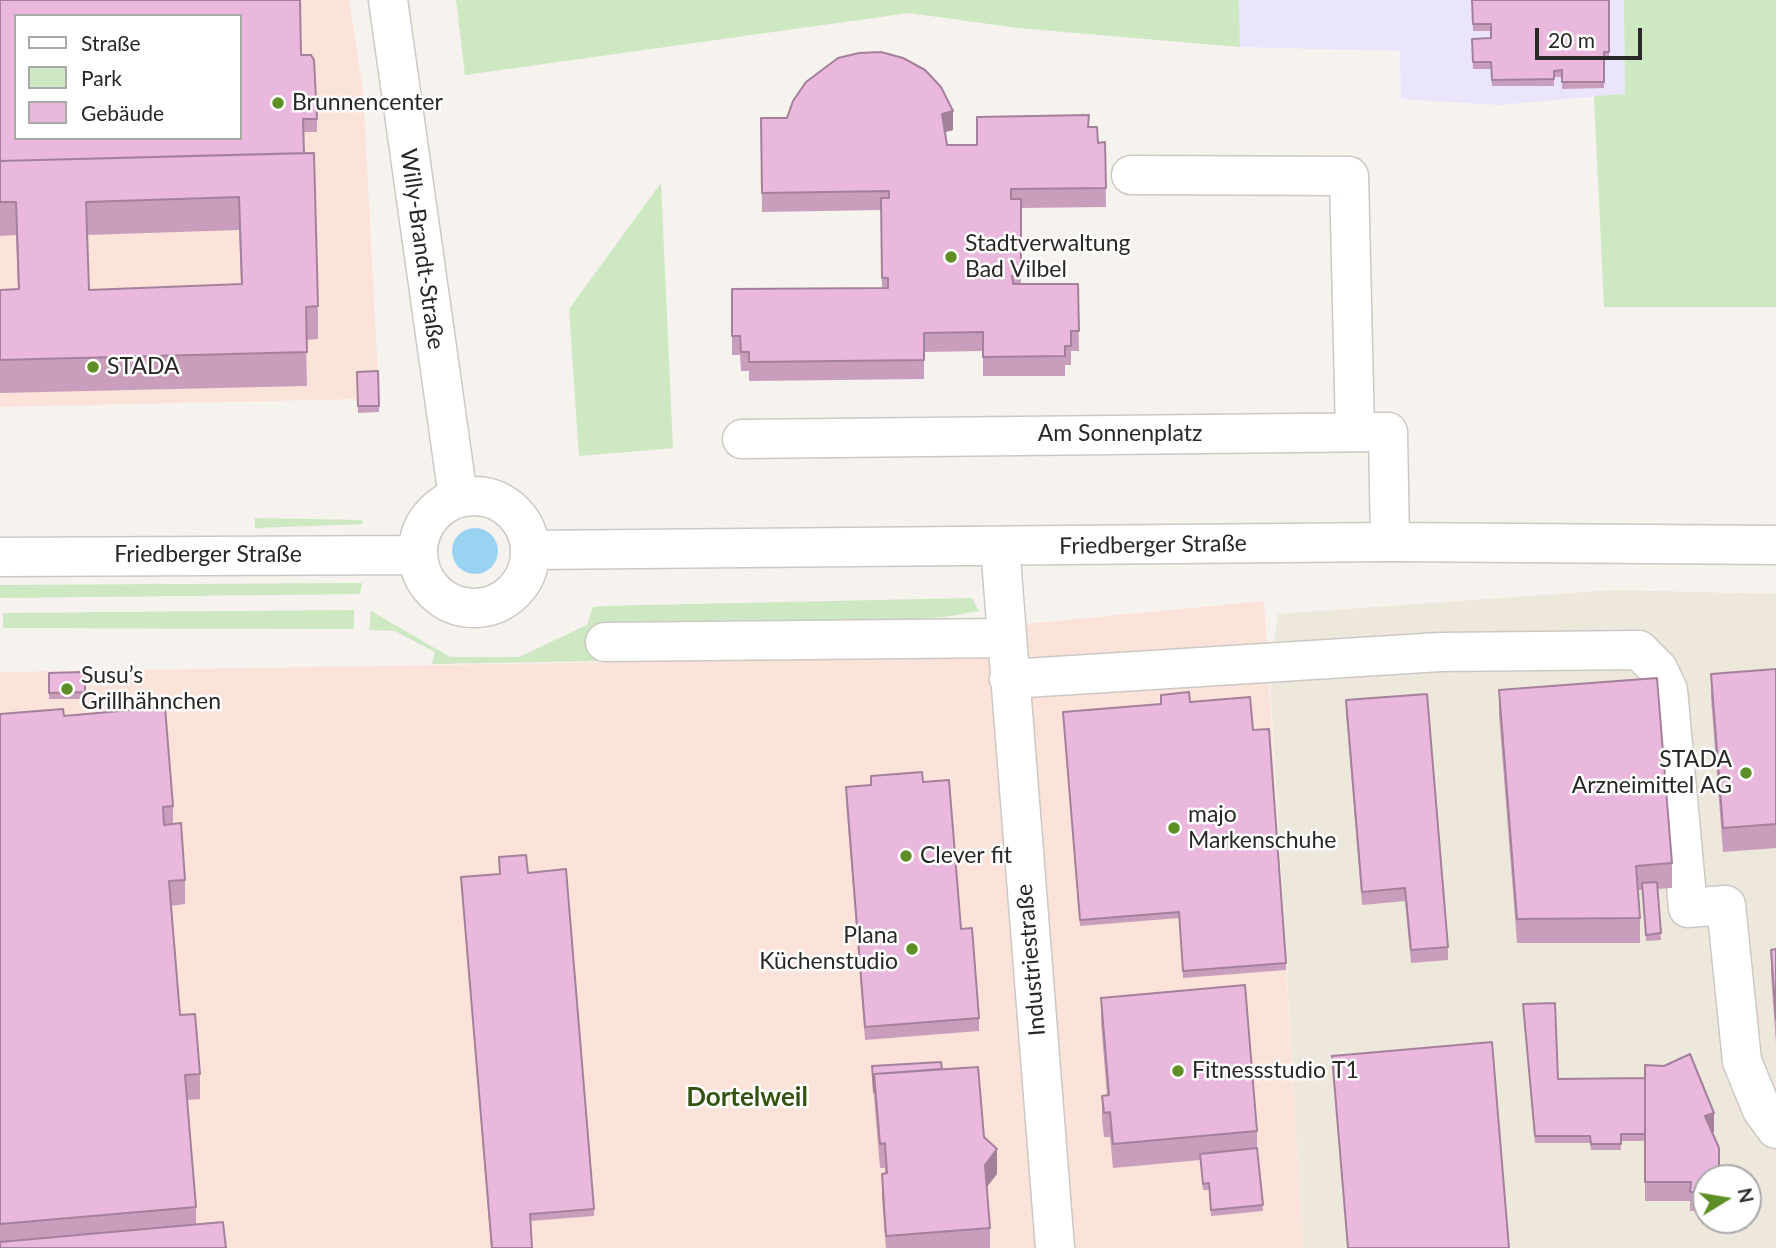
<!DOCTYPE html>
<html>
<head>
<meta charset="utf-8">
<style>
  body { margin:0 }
  #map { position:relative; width:1776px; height:1248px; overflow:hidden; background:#f6f2ed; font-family:Lato,sans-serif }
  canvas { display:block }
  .legend { position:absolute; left:14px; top:14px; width:228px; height:126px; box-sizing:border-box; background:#fff; border:2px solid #a9a9a8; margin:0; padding:9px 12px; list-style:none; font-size:21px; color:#292826 }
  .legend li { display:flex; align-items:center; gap:14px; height:35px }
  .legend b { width:35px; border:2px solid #a9a9a8 }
  .north { position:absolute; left:1692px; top:1164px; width:70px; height:70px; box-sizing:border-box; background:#fff; border:2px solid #a9a9a8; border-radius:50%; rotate:79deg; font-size:19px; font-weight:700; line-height:28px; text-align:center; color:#292826 }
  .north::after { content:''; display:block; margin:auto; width:24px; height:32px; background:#5e8f26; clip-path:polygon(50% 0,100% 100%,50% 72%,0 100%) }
  .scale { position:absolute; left:1535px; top:28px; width:107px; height:32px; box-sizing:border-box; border:4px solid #292826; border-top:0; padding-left:9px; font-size:21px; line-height:24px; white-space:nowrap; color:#292826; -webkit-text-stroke:5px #fff; paint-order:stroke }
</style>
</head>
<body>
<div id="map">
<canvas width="1776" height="1248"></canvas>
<ul class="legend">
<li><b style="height:9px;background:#fff"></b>Straße</li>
<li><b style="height:19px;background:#cde8c2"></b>Park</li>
<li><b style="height:19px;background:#eab8dc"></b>Gebäude</li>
</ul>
<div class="north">N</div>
<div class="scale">20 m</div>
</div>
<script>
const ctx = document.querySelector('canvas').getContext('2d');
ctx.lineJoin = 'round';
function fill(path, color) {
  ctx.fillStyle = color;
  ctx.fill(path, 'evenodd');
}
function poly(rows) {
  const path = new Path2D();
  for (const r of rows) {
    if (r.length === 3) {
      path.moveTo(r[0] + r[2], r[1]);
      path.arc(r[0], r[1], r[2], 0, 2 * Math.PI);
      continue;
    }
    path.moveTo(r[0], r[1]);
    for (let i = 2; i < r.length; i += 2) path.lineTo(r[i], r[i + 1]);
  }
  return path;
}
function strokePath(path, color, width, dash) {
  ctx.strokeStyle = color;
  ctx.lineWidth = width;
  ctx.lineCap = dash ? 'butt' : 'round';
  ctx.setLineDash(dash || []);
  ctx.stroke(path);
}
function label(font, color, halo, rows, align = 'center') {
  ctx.font = font + ' Lato,sans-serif';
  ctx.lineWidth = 5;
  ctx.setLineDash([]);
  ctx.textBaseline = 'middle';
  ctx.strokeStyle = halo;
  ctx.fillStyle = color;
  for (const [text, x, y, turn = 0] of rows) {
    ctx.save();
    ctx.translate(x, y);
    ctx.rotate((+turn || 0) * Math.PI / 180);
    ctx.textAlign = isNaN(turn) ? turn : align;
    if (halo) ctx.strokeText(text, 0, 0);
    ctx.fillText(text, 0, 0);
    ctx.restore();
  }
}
fill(poly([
  [0,0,349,0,363,90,378,378,358,399,0,407],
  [16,16,240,16,240,138,16,138],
  [1264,601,1303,1248,0,1248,0,672,816,659,984,628]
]), '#fce3da');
fill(poly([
  [1614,590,1776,594,1776,1248,1303,1248,1270,682,1278,614],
  [1706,1178,1748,1178,1748,1220,1706,1220]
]), '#eee7db');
fill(poly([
  [1239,0,1624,0,1625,94,1499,105,1401,99,1400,51,1240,47]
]), '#ebe5fb');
fill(poly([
  [456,0,1239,0,1240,47,1018,28,909,13,465,75],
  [1624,0,1776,0,1776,307,1604,307,1594,96,1625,94],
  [661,183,673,448,579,456,569,309],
  [255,518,362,520,363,524,255,528],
  [362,583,360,594,0,598,0,585],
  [972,598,979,611,944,617,870,623,603,624,602,661,432,664,435,652,395,631,369,630,371,611,450,657,519,657,587,625,593,607,603,606],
  [354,610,354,629,3,628,3,613]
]), '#cde8c2');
fill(poly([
  [475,551,23]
]), '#9ad2f2');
const minor = poly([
  [388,0,458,497],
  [1131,175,1349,176,1355,432],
  [742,439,1388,432,1390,542],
  [474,552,56],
  [1000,546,1055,1248],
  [531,550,1390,542,1776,545],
  [0,557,417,555],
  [605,642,1006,638],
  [1009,679,1440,652,1639,650,1658,669,1668,690,1688,908,1726,905,1742,1061,1762,1110,1776,1129]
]);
strokePath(minor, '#ccc9c4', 41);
strokePath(minor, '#fff', 38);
fill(poly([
  [0,0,301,55,317,119,317,132,303,132,304,153,318,306,318,339,306,340,307,386,0,393,0,290,18,289,16,235,0,236],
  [239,230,241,284,89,290,87,235],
  [1472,0,1609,0,1609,58,1604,58,1604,88,1562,89,1562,77,1554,77,1554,86,1492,86,1491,69,1473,69,1472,39,1491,38,1491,31,1473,31],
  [761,118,953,130,945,132,947,145,977,145,1088,127,1098,143,1105,142,1106,207,1021,208,1021,284,1078,284,1079,351,1071,351,1071,365,1065,365,1065,376,983,376,983,351,924,352,924,379,749,381,749,371,741,371,740,355,732,355,732,289,882,288,881,210,762,212],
  [378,371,379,412,358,413,357,372],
  [1776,669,1776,848,1723,852,1711,698,1711,674],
  [85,672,85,699,49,699,49,673],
  [1499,690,1672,863,1672,888,1657,889,1661,940,1646,941,1642,890,1638,890,1640,918,1640,943,1517,943,1499,715],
  [1346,700,1448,947,1448,960,1411,963,1405,901,1362,905,1346,713],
  [1190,702,1253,730,1286,963,1286,970,1183,978,1179,918,1080,926,1063,712],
  [0,714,64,716,173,806,173,824,185,880,185,904,171,906,180,1015,200,1074,200,1099,187,1100,196,1207,196,1225,0,1248],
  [871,776,923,782,961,929,979,1018,979,1031,865,1040,846,801,846,787,871,785],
  [528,873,594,1209,594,1216,530,1221,532,1248,491,1248,461,877],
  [1776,949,1776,1044,1771,974,1771,950],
  [1101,998,1257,1131,1257,1149,1263,1211,1211,1216,1209,1190,1203,1190,1200,1160,1113,1168,1110,1137,1104,1137,1102,1120,1102,1096,1107,1095,1101,1023],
  [1523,1004,1558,1079,1714,1132,1712,1133,1706,1178,1706,1211,1690,1211,1690,1201,1645,1201,1645,1111,1645,1141,1621,1141,1621,1150,1591,1150,1590,1143,1535,1143],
  [942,1069,984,1137,997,1174,987,1187,990,1228,990,1248,886,1248,882,1199,882,1174,885,1174,885,1168,880,1168,872,1073]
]), '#c99ebd');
fill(poly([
  [953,111,953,130,942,133,942,114],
  [1714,1113,1714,1132,1705,1135,1705,1116],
  [997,1149,997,1174,985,1189,985,1165]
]), '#a4819a');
const building = poly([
  [0,0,300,0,301,55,311,55,314,60,317,119,303,119,304,153,0,161,0,0],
  [16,16,240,16,240,138,16,138,16,16],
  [1472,0,1609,0,1609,52,1604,52,1604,82,1562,82,1562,70,1554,71,1554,79,1492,80,1491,62,1473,62,1472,39,1491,38,1491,24,1473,24,1472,0],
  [881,52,903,58,925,70,941,87,953,111,942,114,947,145,977,145,977,117,1089,115,1088,127,1097,127,1098,143,1105,142,1106,188,1011,189,1011,199,1021,199,1021,276,1012,276,1013,284,1078,284,1079,331,1071,331,1071,346,1065,346,1065,356,983,357,983,332,924,333,924,360,749,362,749,352,741,352,740,336,732,336,732,289,888,288,888,278,882,278,881,198,889,198,889,191,762,193,761,118,787,118,793,101,806,82,838,58,859,53,881,52],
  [314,153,318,306,306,307,307,352,0,360,0,290,19,289,16,202,0,202,0,161,314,153],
  [239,197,242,284,89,290,86,202,239,197],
  [378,371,379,406,358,406,357,372,378,371],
  [1776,669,1776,824,1723,828,1711,674,1776,669],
  [85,672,85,692,49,693,49,673,85,672],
  [1657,678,1672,863,1636,866,1640,918,1517,919,1499,690,1657,678],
  [1189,692,1190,702,1250,697,1253,730,1269,729,1286,963,1183,971,1179,912,1080,920,1063,712,1161,704,1161,695,1189,692],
  [1427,694,1448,947,1411,950,1405,888,1362,892,1346,700,1427,694],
  [165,707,173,806,163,807,164,825,181,823,185,880,169,881,180,1015,195,1014,200,1074,185,1075,196,1207,0,1224,0,714,63,709,64,716,165,707],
  [922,772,923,782,949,780,961,929,972,928,979,1018,865,1027,846,787,871,785,871,776,922,772],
  [526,855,528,873,566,869,594,1209,530,1214,532,1248,492,1248,461,877,500,874,499,857,526,855],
  [1657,882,1661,933,1646,935,1642,883,1657,882],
  [1776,949,1776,1020,1771,950,1776,949],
  [1245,985,1257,1131,1113,1144,1110,1112,1104,1113,1102,1096,1109,1095,1101,998,1245,985],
  [1555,1003,1558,1079,1645,1078,1645,1134,1621,1134,1621,1144,1591,1144,1590,1136,1535,1136,1523,1004,1555,1003],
  [1492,1042,1509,1248,1348,1248,1332,1056,1492,1042],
  [1690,1054,1714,1113,1705,1116,1719,1148,1719,1178,1706,1178,1706,1192,1690,1192,1691,1182,1645,1182,1645,1065,1664,1066,1690,1054],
  [941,1062,942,1069,874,1074,874,1092,872,1066,941,1062],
  [978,1067,984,1137,997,1149,985,1165,990,1228,886,1236,882,1174,887,1173,885,1143,880,1144,874,1074,978,1067],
  [1257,1148,1263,1205,1211,1210,1209,1183,1203,1184,1200,1154,1257,1148],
  [223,1222,226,1248,0,1248,0,1242,223,1222]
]);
fill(building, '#eab8dc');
strokePath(building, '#a4819a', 2);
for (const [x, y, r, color] of [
  [278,103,7,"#5e8f26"],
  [951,257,7,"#5e8f26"],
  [93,367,7,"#5e8f26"],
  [67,689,7,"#5e8f26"],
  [1746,773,7,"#5e8f26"],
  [1174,828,7,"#5e8f26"],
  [906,856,7,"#5e8f26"],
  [912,949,7,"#5e8f26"],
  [1178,1071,7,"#5e8f26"]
]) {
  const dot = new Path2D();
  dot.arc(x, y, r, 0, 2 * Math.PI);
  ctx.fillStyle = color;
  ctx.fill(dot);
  strokePath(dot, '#fff', 2.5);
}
label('23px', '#292826', '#fff', [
  ["Brunnencenter",292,103],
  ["Stadtverwaltung",965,244],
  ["Bad Vilbel",965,270],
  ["STADA",107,367],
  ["Susu’s",81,676],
  ["Grillhähnchen",81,702],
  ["STADA",1732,760,"right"],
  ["Arzneimittel AG",1732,786,"right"],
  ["majo",1188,815],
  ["Markenschuhe",1188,841],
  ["Clever fit",920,856],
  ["Plana",898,936,"right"],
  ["Küchenstudio",898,962,"right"],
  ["Fitnessstudio T1",1192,1071]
], 'left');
label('23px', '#292826', '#fff', [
  ["Willy-Brandt-Straße",422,249,82],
  ["Am Sonnenplatz",1120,434],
  ["Friedberger Straße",1153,545,-1],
  ["Friedberger Straße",208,555],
  ["Industriestraße",1031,960,-95]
]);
label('bold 26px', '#345310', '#fff', [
  ["Dortelweil",747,1098]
]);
</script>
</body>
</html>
